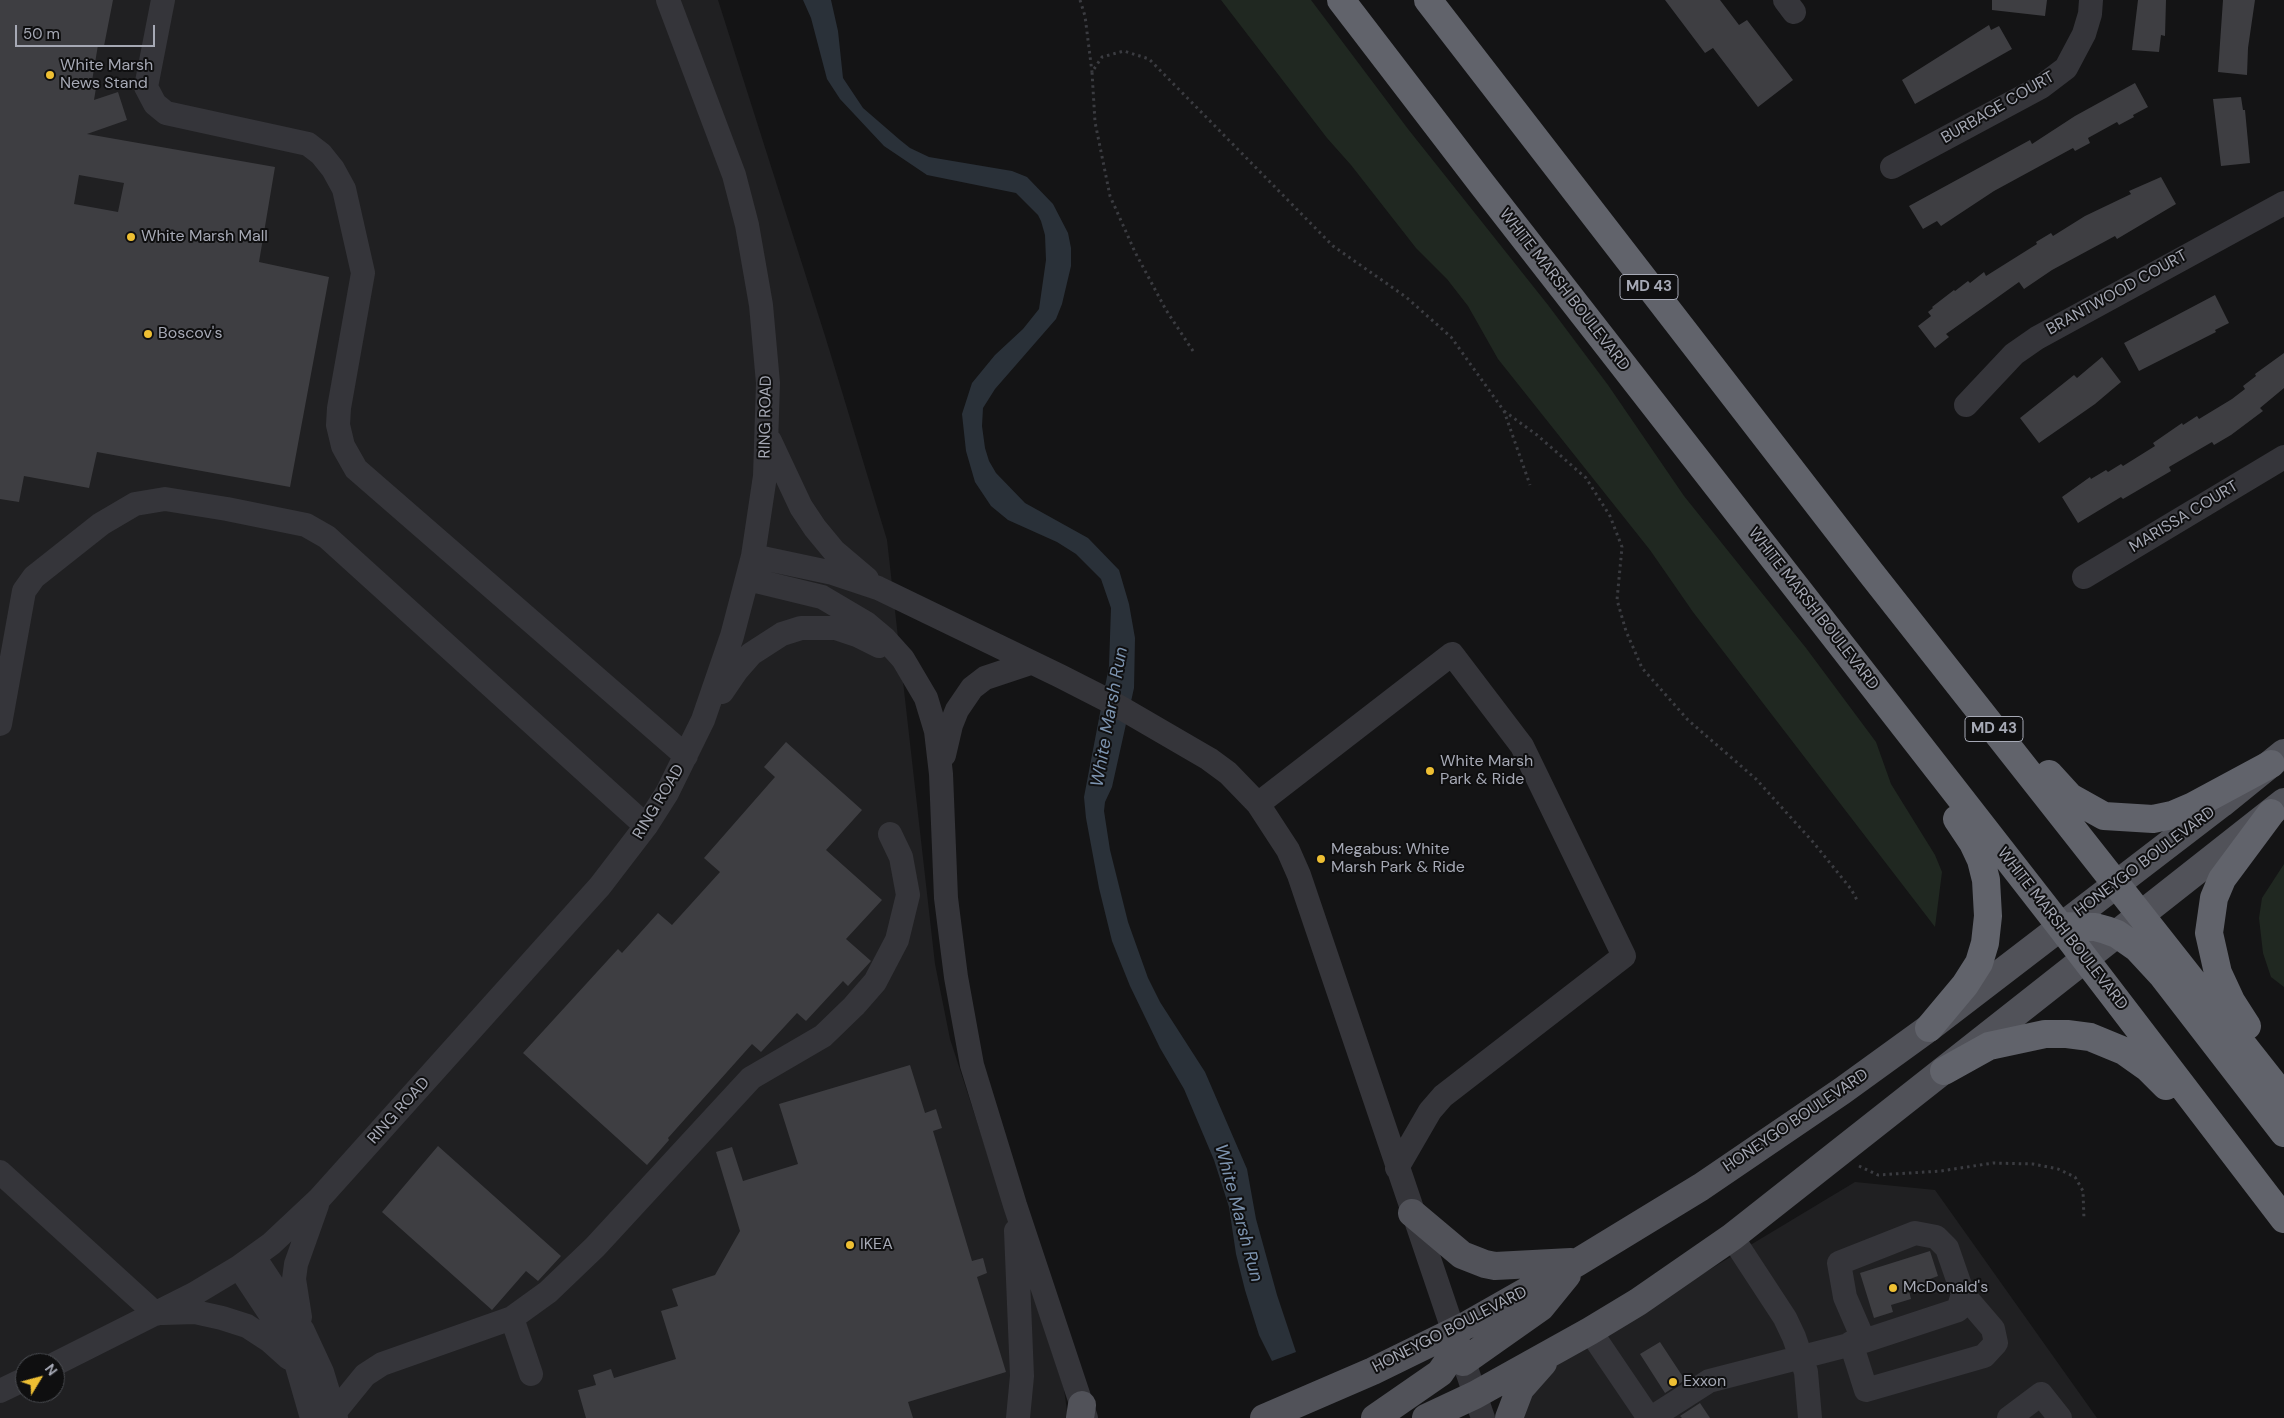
<!DOCTYPE html>
<html>
<head>
<meta charset="utf-8">
<style>
  body { margin:0 }
  #map { position:relative; width:2284px; height:1418px; overflow:hidden; background:#141415; font-family:"DM Sans",sans-serif }
  canvas { display:block }
  .north { position:absolute; left:15px; top:1353px; width:50px; height:50px; box-sizing:border-box; background:#0f0f10; border:1px solid #4b4d52; border-radius:50%; rotate:53deg; font-size:14px; font-weight:700; line-height:20px; text-align:center; color:#a6a9b5 }
  .north::after { content:''; display:block; margin:auto; width:18px; height:22px; background:#eebf33; clip-path:polygon(50% 0,100% 100%,50% 72%,0 100%) }
  .scale { position:absolute; left:15px; top:25px; width:140px; height:22px; box-sizing:border-box; border:2px solid #a6a9b5; border-top:0; padding-left:6px; font-size:15px; line-height:18px; white-space:nowrap; color:#a6a9b5; -webkit-text-stroke:4px #0f0f10; paint-order:stroke }
</style>
</head>
<body>
<div id="map">
<canvas width="2284" height="1418"></canvas>
<div class="north">N</div>
<div class="scale">50 m</div>
</div>
<script>
const ctx = document.querySelector('canvas').getContext('2d');
ctx.lineJoin = 'round';
function fill(path, color) {
  ctx.fillStyle = color;
  ctx.fill(path, 'evenodd');
}
function poly(rows) {
  const path = new Path2D();
  for (const r of rows) {
    path.moveTo(r[0], r[1]);
    for (let i = 2; i < r.length; i += 2) path.lineTo(r[i], r[i + 1]);
  }
  return path;
}
function strokePath(path, color, width, dash) {
  ctx.strokeStyle = color;
  ctx.lineWidth = width;
  ctx.lineCap = dash ? 'butt' : 'round';
  ctx.setLineDash(dash || []);
  ctx.stroke(path);
}
function label(font, color, halo, rows, align = 'center') {
  ctx.font = font + ' "DM Sans",sans-serif';
  ctx.lineWidth = 4;
  ctx.setLineDash([]);
  ctx.textBaseline = 'middle';
  ctx.strokeStyle = halo;
  ctx.fillStyle = color;
  for (const [text, x, y, turn = 0] of rows) {
    ctx.save();
    ctx.translate(x, y);
    ctx.rotate((+turn || 0) * Math.PI / 180);
    ctx.textAlign = isNaN(turn) ? turn : align;
    if (halo) ctx.strokeText(text, 0, 0);
    ctx.fillText(text, 0, 0);
    ctx.restore();
  }
}
fill(poly([
  [0,0,718,0,826,339,887,540,935,964,950,1039,1064,1389,1068,1418,0,1418],
  [25,1363,55,1363,55,1393,25,1393],
  [1855,1182,1935,1190,2097,1418,1520,1418,1523,1404,1561,1359]
]), '#202022');
fill(poly([
  [1221,0,1311,0,1408,129,1548,305,1608,385,1684,496,1806,648,1876,742,1891,784,1935,855,1942,872,1935,927,1693,612,1650,550,1498,359,1468,306,1447,279,1416,248,1351,165,1327,138],
  [2284,864,2284,987,2271,977,2263,953,2259,918,2262,898]
]), '#202821');
fill(poly([
  [803,0,831,0,838,31,843,78,863,108,900,140,910,148,929,157,1012,171,1027,177,1053,204,1068,233,1071,248,1071,266,1062,304,1056,319,995,389,983,408,982,426,985,448,989,461,996,473,1025,503,1088,538,1119,570,1129,604,1135,638,1134,688,1112,787,1105,802,1104,811,1110,850,1128,922,1148,978,1160,1002,1205,1072,1247,1169,1256,1219,1277,1295,1296,1352,1272,1361,1259,1335,1245,1290,1236,1254,1229,1207,1214,1160,1184,1089,1160,1048,1130,986,1112,941,1099,888,1086,818,1084,797,1109,666,1111,608,1101,579,1076,554,1057,542,1008,520,991,506,975,482,966,451,962,414,972,383,995,355,1023,329,1039,309,1046,260,1045,235,1041,221,1038,215,1016,193,927,175,884,146,840,99,827,79,811,18]
]), '#2a3139');
fill(poly([
  [0,0,113,0,104,46,98,45,92,81,97,82,94,100,118,92,127,120,87,134,275,167,259,262,329,277,290,487,97,452,89,488,24,476,19,502,0,499],
  [79,175,124,183,118,212,74,204],
  [1665,0,1720,0,1739,25,1747,20,1793,80,1758,107,1713,48,1705,53],
  [1992,0,2047,0,2045,16,1992,10],
  [2138,0,2166,0,2165,36,2161,35,2159,52,2132,50],
  [2223,0,2255,0,2248,48,2247,75,2218,72],
  [1989,25,1991,30,1999,26,2012,49,1915,104,1902,80],
  [2135,83,2148,107,2133,115,2134,117,2119,125,2117,122,2088,138,2090,143,2075,151,2073,148,1994,191,1941,226,1937,221,1923,229,1909,206,2030,140,2032,144,2075,116],
  [2241,97,2243,110,2245,110,2250,163,2221,166,2213,99],
  [2161,177,2176,204,2117,239,2115,236,2052,270,2024,289,2019,282,1946,334,1949,337,1935,348,1918,326,1931,316,1928,312,1933,308,1932,307,1954,290,1955,291,1968,281,1970,283,1984,272,1986,276,2037,244,2036,242,2051,233,2053,236,2085,216,2131,194,2129,191],
  [2215,295,2229,323,2215,330,2216,332,2139,371,2124,343],
  [2284,353,2284,388,2260,408,2263,411,2231,435,2214,445,2212,442,2169,467,2171,471,2123,499,2121,497,2078,523,2062,497,2090,477,2091,479,2106,470,2108,472,2121,464,2123,466,2155,446,2153,443,2182,423,2183,425,2197,416,2199,419,2232,399,2245,389,2243,386,2256,376,2255,374],
  [2102,357,2121,382,2095,404,2039,443,2020,418,2074,375,2077,378],
  [786,742,862,810,826,850,882,900,846,939,871,961,848,986,843,981,806,1021,797,1013,761,1052,752,1044,668,1138,669,1140,647,1165,523,1053,618,949,622,953,658,913,672,925,720,872,704,858,775,777,764,767],
  [910,1065,925,1113,936,1109,942,1128,933,1131,972,1261,983,1258,987,1273,977,1277,1006,1372,908,1402,913,1418,586,1418,578,1390,596,1385,593,1375,611,1369,614,1378,676,1359,661,1311,678,1306,672,1289,715,1275,740,1231,716,1152,732,1147,743,1181,798,1164,779,1104],
  [438,1146,561,1256,538,1281,526,1271,492,1310,382,1212],
  [1930,1251,1938,1276,1930,1279,1932,1284,1909,1291,1911,1299,1891,1305,1893,1312,1874,1318,1860,1273],
  [1660,1342,1685,1380,1665,1393,1640,1354],
  [1700,1403,1710,1418,1682,1418,1680,1416]
]), '#3e3e42');
strokePath(poly([
  [1080,0,1085,16,1092,72],
  [1193,351,1166,310,1135,252,1110,196,1095,122,1092,72,1102,57,1124,51,1149,59,1333,246,1406,297,1451,337,1504,411,1530,485],
  [1504,411,1537,435,1586,478,1610,516,1622,547,1617,600,1626,631,1642,668,1688,720,1756,779,1813,842,1851,889,1857,900],
  [1859,1166,1878,1175,1941,1171,1993,1163,2033,1164,2058,1169,2075,1177,2083,1191,2084,1220]
]), '#3b3c41', 3, [2.5, 4]);
strokePath(poly([
  [163,0,146,87,155,104,166,113,308,144,321,154,333,169,344,189,363,273,339,408,338,425,343,446,356,469,686,756],
  [1785,0,1794,12],
  [1892,167,2041,87,2066,68,2084,34,2090,14,2091,0],
  [1966,405,2014,354,2037,338,2284,203],
  [770,441,801,507,815,528,834,551,867,579],
  [753,556,833,573,878,588,1060,676,1111,702,1209,759,1228,773,1258,804,1288,850,1299,875,1483,1418],
  [2084,577,2284,457],
  [748,579,822,597,866,623,885,639,903,659,926,698,936,731,941,774,946,898,956,977,972,1065,1015,1205,1086,1418],
  [722,692,737,670,751,654,782,634,801,628,836,628,857,635,879,646],
  [0,724,24,591,34,577,101,524,135,504,165,499,227,509,306,525,327,537,646,826],
  [944,755,951,725,957,710,972,688,985,678,1030,663],
  [1258,804,1452,654,1522,746,1624,956,1443,1096,1430,1111,1397,1168],
  [0,1172,156,1314],
  [1016,1231,1022,1376,1018,1418],
  [1732,1237,1785,1318,1794,1337,1806,1372,1810,1418],
  [254,1257,303,1331,322,1372,336,1418],
  [239,1267,276,1323,297,1366,312,1418],
  [163,1313,195,1312,222,1318,247,1326,270,1341,289,1358],
  [300,1317,294,1279,296,1264,317,1205],
  [512,1318,531,1374],
  [1590,1331,1649,1418],
  [1851,1343,1866,1390,1984,1356,1996,1343,1993,1329,1963,1294],
  [55,1364,194,1294,239,1267,271,1244,319,1199,600,886,646,826,667,793,703,720,732,636,753,556,765,476,768,383,761,305,747,225,734,175,668,0],
  [0,1391,25,1379],
  [334,1413,365,1375,382,1364,512,1318,548,1292,595,1247,751,1078,823,1036,854,1006,875,982,897,940,908,895,901,857,890,834],
  [1651,1418,1709,1381,1864,1341,1958,1310,1963,1294,1947,1248,1936,1237,1915,1233,1839,1263,1845,1297,1864,1341],
  [2009,1418,2041,1394,2060,1418]
]), '#35353a', 24);
strokePath(poly([
  [1412,1213,1462,1255,1485,1264,1495,1266,1571,1262],
  [1463,1362,1541,1307,1567,1275],
  [1080,1418,1082,1405],
  [1264,1418,1373,1371,1469,1324,1578,1262,1701,1187,1842,1091,1929,1028,2221,804,2284,753],
  [1375,1418,1440,1373,1458,1347],
  [1426,1418,1475,1395,1590,1331,1638,1302,1732,1237,2284,802],
  [1509,1418,1520,1389,1543,1363]
]), '#515259', 28);
strokePath(poly([
  [1341,0,1482,184,2060,926,2284,1219],
  [1428,0,1871,573,2284,1097],
  [2049,774,2070,797,2104,816,2153,819,2172,815,2193,806,2271,764],
  [2060,926,2095,927,2106,930,2117,934,2137,948,2162,975,2284,1133],
  [2247,1026,2231,1001,2218,973,2209,933,2214,898,2222,879,2271,813],
  [1929,1028,1965,985,1979,963,1985,943,1988,916,1986,880,1981,860,1973,843,1957,819],
  [1944,1071,1989,1046,2045,1034,2067,1034,2090,1037,2124,1051,2148,1068,2166,1086]
]), '#61636b', 28);
for (const [x, y, r, color] of [
  [50,75,5,"#eebf33"],
  [131,237,5,"#eebf33"],
  [148,334,5,"#eebf33"],
  [1430,771,5,"#eebf33"],
  [1321,859,5,"#eebf33"],
  [850,1245,5,"#eebf33"],
  [1893,1288,5,"#eebf33"],
  [1673,1382,5,"#eebf33"]
]) {
  const dot = new Path2D();
  dot.arc(x, y, r, 0, 2 * Math.PI);
  ctx.fillStyle = color;
  ctx.fill(dot);
  strokePath(dot, '#0f0f10', 2);
}
for (const [x, y, w] of [
  [1649,287,58],
  [1994,729,58]
]) {
  const box = new Path2D();
  box.roundRect(x - w / 2, y - 12.5, w, 25, 4);
  ctx.fillStyle = '#0f0f10';
  ctx.fill(box);
  strokePath(box, '#a6a9b5', 1);
}
label('bold 15px', '#a6a9b5', null, [
  ["MD 43",1649,287],
  ["MD 43",1994,729]
]);
label('16px', '#a6a9b5', '#0f0f10', [
  ["White Marsh",60,66],
  ["News Stand",60,84],
  ["White Marsh Mall",141,237],
  ["Boscov's",158,334],
  ["White Marsh",1440,762],
  ["Park & Ride",1440,780],
  ["Megabus: White",1331,850],
  ["Marsh Park & Ride",1331,868],
  ["IKEA",860,1245],
  ["McDonald's",1903,1288],
  ["Exxon",1683,1382]
], 'left');
label('16px', '#a6a9b5', '#0f0f10', [
  ["BURBAGE COURT",1998,108,-30],
  ["WHITE MARSH BOULEVARD",1564,290,52],
  ["BRANTWOOD COURT",2117,293,-29],
  ["RING ROAD",766,417,-89],
  ["MARISSA COURT",2184,517,-31],
  ["WHITE MARSH BOULEVARD",1813,609,52],
  ["RING ROAD",659,802,-59],
  ["HONEYGO BOULEVARD",2145,862,-37],
  ["WHITE MARSH BOULEVARD",2062,929,52],
  ["RING ROAD",399,1111,-48],
  ["HONEYGO BOULEVARD",1796,1121,-34],
  ["HONEYGO BOULEVARD",1450,1330,-27]
]);
label('italic 18px', '#7d94b0', '#0f0f10', [
  ["White Marsh Run",1110,717,-80],
  ["White Marsh Run",1238,1213,75]
]);
</script>
</body>
</html>
